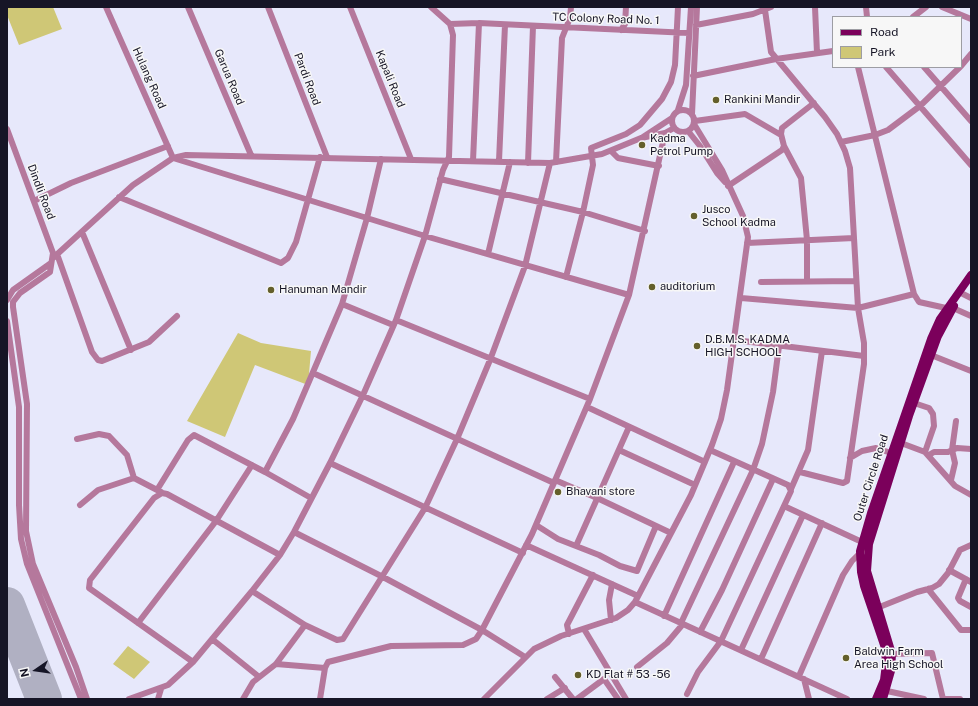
<!DOCTYPE html>
<html>
<head>
<meta charset="utf-8">
<style>
  body { margin:0 }
  #map { position:relative; width:978px; height:706px; overflow:hidden; background:#e7e8fb; font-family:"Public Sans",sans-serif }
  canvas { display:block }
  .frame { position:absolute; inset:0; border:8px solid #161526; pointer-events:none }
  .legend { position:absolute; left:832px; top:16px; width:130px; height:52px; box-sizing:border-box; background:#f7f7f7; border:1px solid #9d9da3; margin:0; padding:5px 7px; list-style:none; font-size:12px; color:#161526 }
  .legend li { display:flex; align-items:center; gap:8px; height:20px }
  .legend b { width:20px; border:1px solid #9d9da3 }
  .north { position:absolute; left:16px; top:650px; width:40px; height:40px; -webkit-text-stroke:3px #f7f7f7; paint-order:stroke; rotate:257deg; font-size:11px; font-weight:700; line-height:16px; text-align:center; color:#161526 }
  .north::after { content:''; display:block; margin:auto; width:14px; height:18px; background:#161526; clip-path:polygon(50% 0,100% 100%,50% 72%,0 100%) }
</style>
</head>
<body>
<div id="map">
<canvas width="978" height="706"></canvas>
<div class="frame"></div>
<ul class="legend">
<li><b style="height:5px;background:#7b005b"></b>Road</li>
<li><b style="height:11px;background:#cfc776"></b>Park</li>
</ul>
<div class="north">N</div>
</div>
<script>
const ctx = document.querySelector('canvas').getContext('2d');
ctx.lineJoin = 'round';
function fill(path, color) {
  ctx.fillStyle = color;
  ctx.fill(path, 'evenodd');
}
function poly(rows) {
  const path = new Path2D();
  for (const r of rows) {
    if (r.length === 3) {
      path.moveTo(r[0] + r[2], r[1]);
      path.arc(r[0], r[1], r[2], 0, 2 * Math.PI);
      continue;
    }
    path.moveTo(r[0], r[1]);
    for (let i = 2; i < r.length; i += 2) path.lineTo(r[i], r[i + 1]);
  }
  return path;
}
function strokePath(path, color, width, dash) {
  ctx.strokeStyle = color;
  ctx.lineWidth = width;
  ctx.lineCap = dash ? 'butt' : 'round';
  ctx.setLineDash(dash || []);
  ctx.stroke(path);
}
function label(font, color, halo, rows, align = 'center') {
  ctx.font = font + ' "Public Sans",sans-serif';
  ctx.lineWidth = 3;
  ctx.setLineDash([]);
  ctx.textBaseline = 'middle';
  ctx.strokeStyle = halo;
  ctx.fillStyle = color;
  for (const [text, x, y, turn = 0] of rows) {
    ctx.save();
    ctx.translate(x, y);
    ctx.rotate((+turn || 0) * Math.PI / 180);
    ctx.textAlign = isNaN(turn) ? turn : align;
    if (halo) ctx.strokeText(text, 0, 0);
    ctx.fillText(text, 0, 0);
    ctx.restore();
  }
}
fill(poly([
  [7,7,53,7,62,29,19,45,7,15],
  [238,333,261,343,311,351,308,385,255,365,225,437,187,421],
  [128,646,150,662,134,679,113,664]
]), '#cfc776');
strokePath(poly([
  [7,605,44,699]
]), '#b0b0c2', 36);
strokePath(poly([
  [106,7,173,158,425,236,629,295],
  [188,7,251,155],
  [268,7,327,157],
  [350,7,411,159],
  [815,7,817,53],
  [866,7,867,17],
  [942,7,971,19],
  [765,10,771,52,825,117,837,134,845,151,850,168,858,308,864,343,864,364,847,481,843,483,800,472],
  [913,17,926,7],
  [450,24,479,23,689,33],
  [696,25,753,14,771,7],
  [621,30,625,24,626,7],
  [961,66,971,54],
  [858,67,914,294,919,302,946,308],
  [886,67,971,165],
  [924,67,971,121],
  [693,76,776,59,833,51],
  [683,121,11],
  [678,110,686,85,691,7],
  [692,114,697,7],
  [695,121,745,114,781,135],
  [7,129,53,253,50,272,20,293,13,302,13,307,27,404,26,531,33,564,76,667,87,699],
  [688,131,700,146,717,173,725,182],
  [643,137,672,118],
  [841,142,875,135,888,130,920,106,960,67],
  [784,146,801,178,807,240,807,281],
  [611,151,618,158,659,166],
  [473,161,479,23],
  [499,161,505,25],
  [556,162,562,38,570,18,571,7],
  [528,163,533,26],
  [440,179,583,212,645,231],
  [728,186,782,150,784,146,781,134,782,128,814,103],
  [119,197,281,263,288,258,296,242,320,157],
  [34,201,71,183,168,146],
  [82,232,131,350],
  [747,243,854,238],
  [57,254,92,352,98,360,102,361,149,342,177,316],
  [488,254,510,162],
  [53,258,133,185,173,158,186,155,550,163,602,154,641,138,665,133,674,128],
  [566,277,583,212,593,165,591,148,626,134,640,125,662,99,671,82,675,65,678,7],
  [761,282,856,281],
  [963,294,971,298],
  [741,298,858,308,914,294],
  [7,300,13,290,51,263],
  [342,304,393,325],
  [953,308,971,316],
  [396,320,590,399],
  [7,321,19,407,19,505,21,539,27,564,81,699],
  [735,340,864,356],
  [931,355,971,371],
  [313,373,554,483],
  [914,403,929,408,933,414,934,426,925,452],
  [587,407,705,462],
  [77,439,99,434,109,436,127,455,134,478,161,492],
  [901,443,925,452,955,486,971,495],
  [619,450,695,485],
  [929,455,934,452,948,452,957,448,971,449],
  [850,458,862,451,876,448,891,453],
  [330,463,523,553],
  [265,472,293,419,342,304,367,218,381,159],
  [555,480,597,498,671,533],
  [951,480,955,463,952,450,956,421],
  [791,489,808,450,822,351],
  [157,490,188,440,194,435,265,472,311,498],
  [80,505,98,490,134,478],
  [784,506,862,542],
  [536,525,558,539,599,555,620,566,637,571,656,526],
  [294,532,383,577,482,630,525,657],
  [526,545,638,596],
  [576,546,629,427],
  [949,570,971,582],
  [966,579,958,598,960,601,971,607],
  [928,589,961,630,971,630],
  [252,591,305,625,337,640,343,639,425,508,457,439,490,360,525,266,550,163],
  [635,602,847,699],
  [877,608,917,592,932,588,939,584,948,573,960,550,971,545],
  [664,616,734,462],
  [611,620,609,600,612,584],
  [138,623,216,521,252,465],
  [681,623,753,470,762,444,773,392,779,346],
  [584,629,626,699],
  [700,632,722,590,773,479],
  [569,634,567,625,593,575],
  [212,639,258,676],
  [741,650,803,515],
  [892,654,932,653,943,699],
  [761,659,822,523],
  [193,662,89,588,90,580,154,498,162,493,167,494,280,555],
  [276,664,325,668],
  [637,667,667,643,683,624],
  [799,676,843,575,852,561,862,551],
  [555,677,573,699],
  [804,679,809,699],
  [887,691,924,699],
  [687,694,698,672,721,641,791,491,788,485,710,450],
  [129,699,168,685,193,662,252,591,280,555,294,532,330,463,363,395,396,320,425,236,443,170,449,157,453,35,450,24,431,7],
  [158,699,161,689],
  [243,699,253,682,276,664,305,625],
  [320,699,325,668,328,662,391,646,463,645,476,639,482,630,532,534,590,399,629,295,665,133],
  [484,699,534,649,561,636,616,618,628,610,635,602,691,495,712,445,721,419,727,390,748,237,743,216,722,170,694,124],
  [547,699,565,688],
  [577,699,604,679,618,699],
  [944,699,960,699]
]), '#b5789c', 6);
strokePath(poly([
  [876,699,884,680,886,664,885,648,864,586,861,572,860,551,871,513,931,339,940,319,971,275],
  [883,699,891,671,892,654,867,571,869,544,909,416,938,336,954,306]
]), '#7b005b', 8);
for (const [x, y, r, color] of [
  [716,100,4,"#645f2b"],
  [642,145,4,"#645f2b"],
  [694,216,4,"#645f2b"],
  [652,287,4,"#645f2b"],
  [271,290,4,"#645f2b"],
  [697,346,4,"#645f2b"],
  [558,492,4,"#645f2b"],
  [846,658,4,"#645f2b"],
  [578,675,4,"#645f2b"]
]) {
  const dot = new Path2D();
  dot.arc(x, y, r, 0, 2 * Math.PI);
  ctx.fillStyle = color;
  ctx.fill(dot);
  strokePath(dot, '#f7f7f7', 1.5);
}
label('11px', '#161526', '#f7f7f7', [
  ["TC Colony Road No. 1",606,19,2],
  ["Garua Road",229,77,67],
  ["Hulang Road",149,78,66],
  ["Pardi Road",307,79,69],
  ["Kapali Road",390,79,68],
  ["Dindli Road",41,192,69],
  ["Outer Circle Road",871,478,-72]
]);
label('11px', '#161526', '#f7f7f7', [
  ["Rankini Mandir",724,100],
  ["Kadma",650,139],
  ["Petrol Pump",650,152],
  ["Jusco",702,210],
  ["School Kadma",702,223],
  ["auditorium",660,287],
  ["Hanuman Mandir",279,290],
  ["D.B.M.S. KADMA",705,340],
  ["HIGH SCHOOL",705,353],
  ["Bhavani store",566,492],
  ["Baldwin Farm",854,652],
  ["Area High School",854,665],
  ["KD Flat # 53 -56",586,675]
], 'left');
</script>
</body>
</html>
